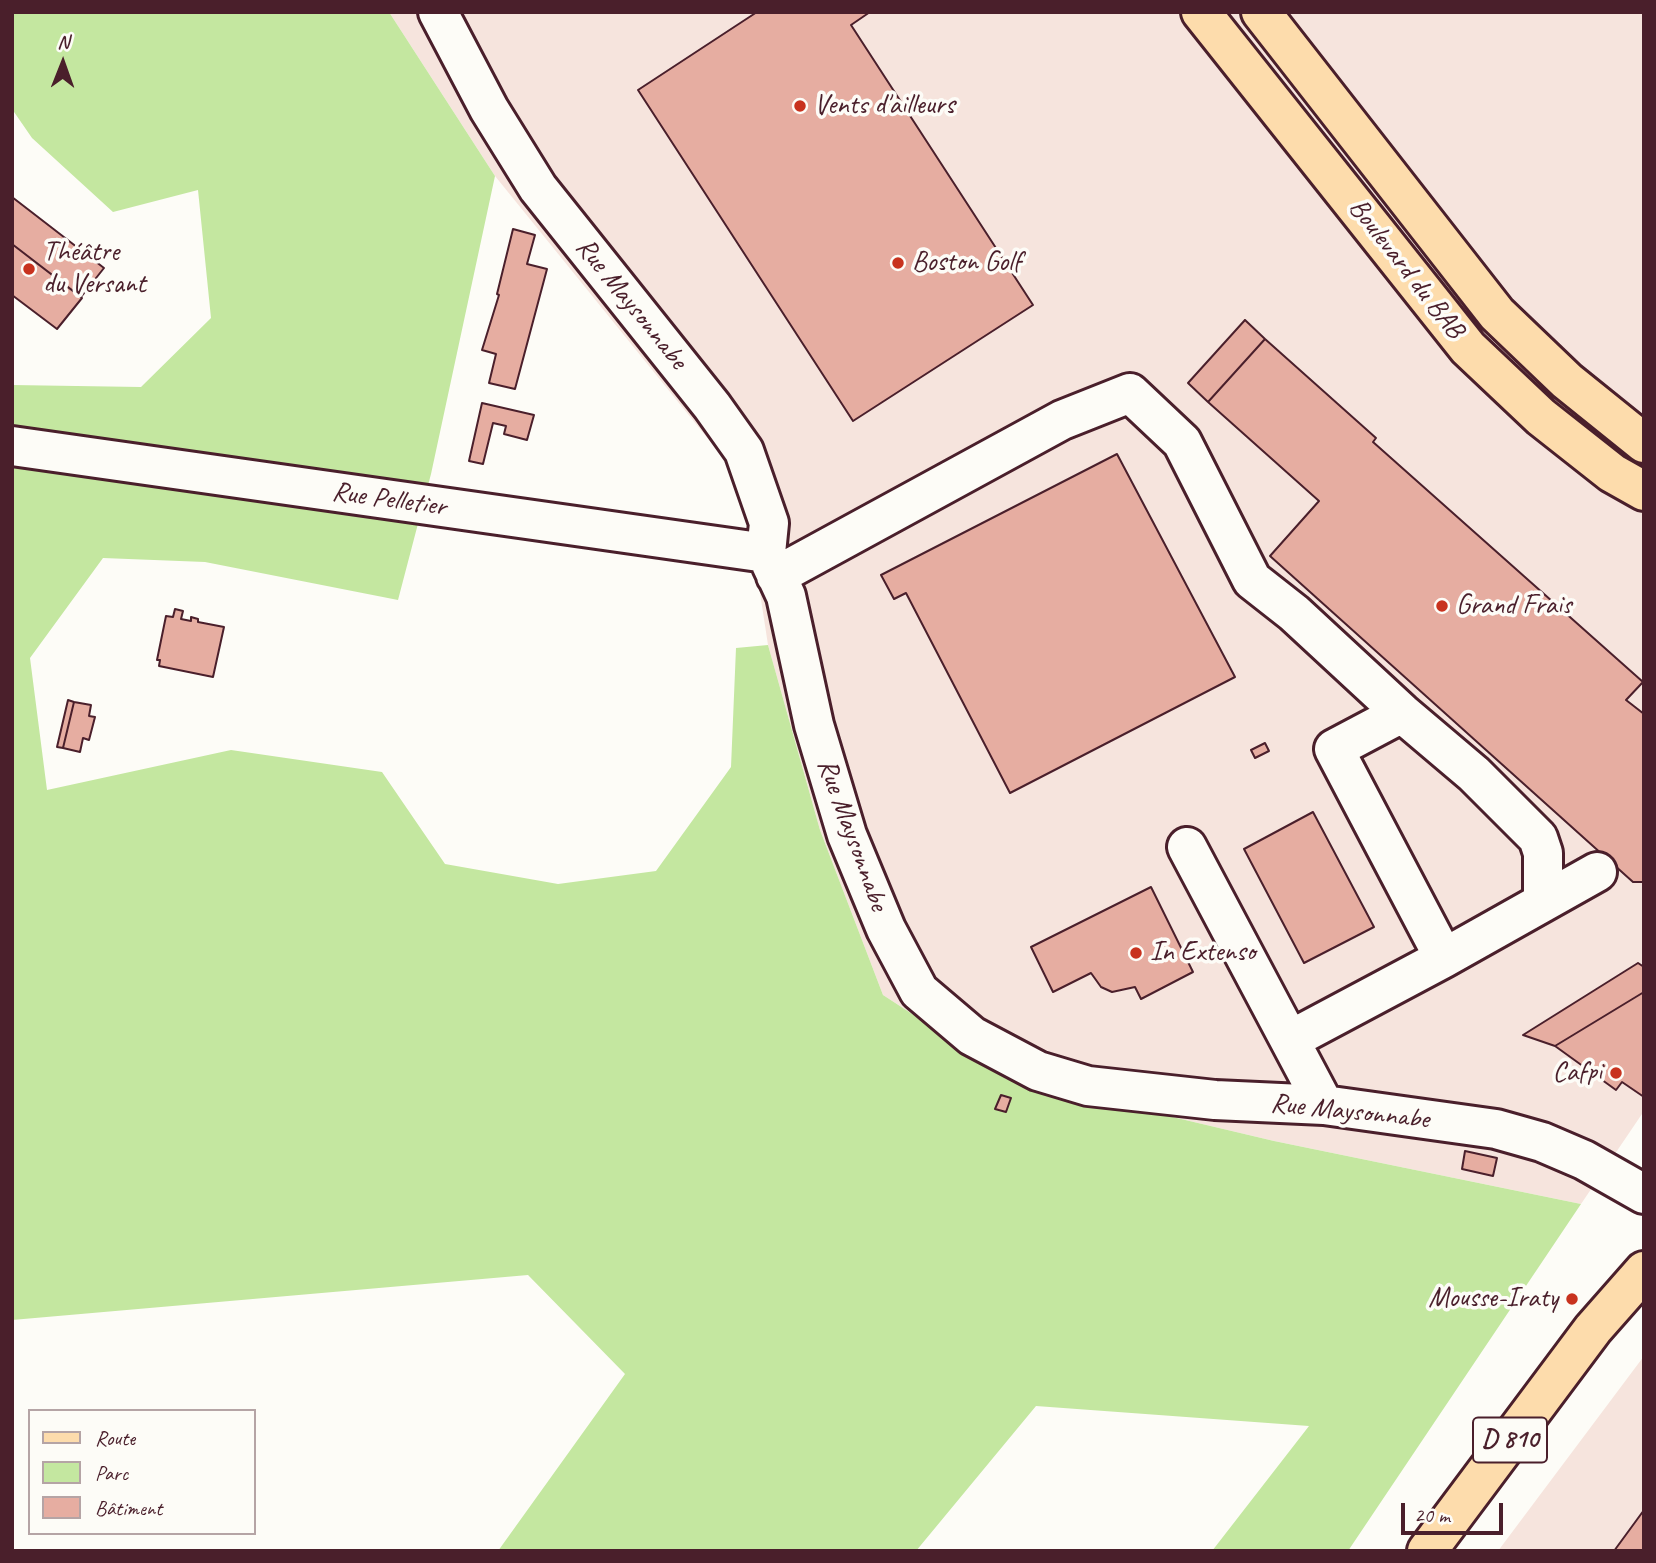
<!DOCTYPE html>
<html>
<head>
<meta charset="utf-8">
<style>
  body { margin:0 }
  #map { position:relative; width:1656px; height:1563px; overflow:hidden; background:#fdfcf7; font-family:Caveat,sans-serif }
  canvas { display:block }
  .frame { position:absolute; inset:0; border:14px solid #4a1f2b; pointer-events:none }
  .legend { position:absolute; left:28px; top:1409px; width:228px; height:126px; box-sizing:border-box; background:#fdfcf7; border:2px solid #b5a4a5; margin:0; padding:9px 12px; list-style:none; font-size:21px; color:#4a1f2b }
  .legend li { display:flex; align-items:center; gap:14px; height:35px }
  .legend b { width:35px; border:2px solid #b5a4a5 }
  .north { position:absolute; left:28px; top:28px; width:70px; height:70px; -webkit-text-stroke:5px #fdfcf7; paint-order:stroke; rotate:1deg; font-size:19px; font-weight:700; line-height:28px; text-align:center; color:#4a1f2b }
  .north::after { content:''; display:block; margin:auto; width:24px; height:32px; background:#4a1f2b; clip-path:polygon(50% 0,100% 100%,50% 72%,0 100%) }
  .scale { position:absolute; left:1401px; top:1503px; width:102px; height:32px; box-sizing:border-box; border:4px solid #4a1f2b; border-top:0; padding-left:9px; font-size:21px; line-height:24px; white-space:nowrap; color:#4a1f2b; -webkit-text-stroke:5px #fdfcf7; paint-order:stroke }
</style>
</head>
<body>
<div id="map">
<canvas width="1656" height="1563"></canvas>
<div class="frame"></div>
<ul class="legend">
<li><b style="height:9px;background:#fddcac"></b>Route</li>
<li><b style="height:19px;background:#c4e7a0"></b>Parc</li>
<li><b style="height:19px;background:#e6ada1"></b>Bâtiment</li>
</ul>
<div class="north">N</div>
<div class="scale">20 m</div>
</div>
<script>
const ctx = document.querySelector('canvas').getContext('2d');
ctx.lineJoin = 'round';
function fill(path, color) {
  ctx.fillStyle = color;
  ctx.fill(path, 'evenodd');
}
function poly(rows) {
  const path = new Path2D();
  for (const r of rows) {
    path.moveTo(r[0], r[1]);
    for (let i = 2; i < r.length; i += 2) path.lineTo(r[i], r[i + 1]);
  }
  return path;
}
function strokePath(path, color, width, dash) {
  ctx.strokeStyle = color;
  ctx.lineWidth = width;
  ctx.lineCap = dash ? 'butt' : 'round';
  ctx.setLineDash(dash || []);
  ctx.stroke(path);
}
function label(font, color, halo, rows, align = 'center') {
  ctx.font = font + ' Caveat,sans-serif';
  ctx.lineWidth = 7;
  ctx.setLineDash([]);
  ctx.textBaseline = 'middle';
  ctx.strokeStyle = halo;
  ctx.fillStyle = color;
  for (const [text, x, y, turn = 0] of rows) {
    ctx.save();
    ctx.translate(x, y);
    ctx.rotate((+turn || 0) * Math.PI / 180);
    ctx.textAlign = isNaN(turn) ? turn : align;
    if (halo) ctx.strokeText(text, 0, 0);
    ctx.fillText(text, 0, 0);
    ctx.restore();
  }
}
fill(poly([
  [389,12,1644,12,1644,1111,1581,1204,1274,1141,1012,1079,883,995,820,830,768,645,743,482,495,176],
  [1644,1356,1644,1551,1498,1551]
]), '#f6e4dd');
fill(poly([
  [12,12,389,12,495,176,431,474,398,600,205,562,103,558,30,658,47,790,231,750,382,772,445,864,558,884,656,871,731,767,736,648,768,645,820,830,883,995,1012,1079,1274,1141,1581,1204,1348,1551,1212,1551,1309,1426,1036,1406,916,1551,498,1551,625,1374,528,1275,12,1320,12,385,141,387,211,318,198,190,113,212,32,138,12,109]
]), '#c4e7a0');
const building = poly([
  [757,12,870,12,851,25,1033,305,853,421,638,90,757,12],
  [12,197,104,268,81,297,12,244,12,197],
  [513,229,535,235,527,264,547,269,515,389,489,383,496,354,482,350,499,295,497,294,513,229],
  [12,244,82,298,57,329,12,295,12,244],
  [1245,320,1265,339,1208,402,1188,383,1245,320],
  [1265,339,1376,438,1373,442,1643,682,1626,700,1644,714,1644,882,1633,882,1270,556,1319,501,1208,402,1265,339],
  [482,403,534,415,527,440,504,434,506,426,493,423,483,464,469,461,482,403],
  [1117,454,1235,677,1010,793,906,593,894,599,881,575,1117,454],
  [175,609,183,611,181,619,191,621,191,617,198,619,198,622,224,627,213,677,159,666,160,660,157,660,166,616,173,617,175,609],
  [68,700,74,702,63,748,57,747,68,700],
  [74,702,91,705,89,716,95,717,89,740,83,738,80,752,63,748,74,702],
  [1265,743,1269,751,1255,758,1251,750,1265,743],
  [1313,812,1374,927,1304,963,1244,849,1313,812],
  [1151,887,1193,972,1141,999,1135,987,1112,992,1101,987,1091,973,1053,992,1031,947,1151,887],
  [1638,963,1644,967,1644,992,1555,1046,1523,1035,1638,963],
  [1644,992,1644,1097,1622,1082,1616,1090,1555,1046,1644,992],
  [1001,1095,1011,1098,1006,1112,995,1109,1001,1095],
  [1465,1151,1497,1158,1493,1176,1462,1169,1465,1151],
  [1644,1510,1644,1551,1614,1551,1644,1510]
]);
fill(building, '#e6ada1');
strokePath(building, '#4a1f2b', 2);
const minor = poly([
  [438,12,489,109,538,188,712,406,744,451,769,523,766,553,786,596,814,725,847,835,886,929,919,991,972,1036,1038,1071,1088,1086,1215,1100,1324,1105,1496,1129,1542,1142,1584,1160,1644,1194],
  [12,446,766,553],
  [776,576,1062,420,1130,393,1182,442,1252,580,1294,613,1402,713,1474,774,1538,838,1543,853,1543,901],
  [1402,713,1334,749,1444,958],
  [1187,847,1324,1105],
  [1290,1040,1444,958,1597,872]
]);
const major = poly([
  [1201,12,1468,348,1541,417,1612,473,1644,491],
  [1261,12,1497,314,1567,381,1644,443],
  [1427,1551,1593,1329,1644,1271]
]);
strokePath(minor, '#4a1f2b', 44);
strokePath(major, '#4a1f2b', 44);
strokePath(minor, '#fdfcf7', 38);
strokePath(major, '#fddcac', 38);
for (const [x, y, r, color] of [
  [800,106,7,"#c8321e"],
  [898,263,7,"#c8321e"],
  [29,269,7,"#c8321e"],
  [1442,606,7,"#c8321e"],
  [1136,953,7,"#c8321e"],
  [1616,1073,7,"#c8321e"],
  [1572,1299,7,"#c8321e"]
]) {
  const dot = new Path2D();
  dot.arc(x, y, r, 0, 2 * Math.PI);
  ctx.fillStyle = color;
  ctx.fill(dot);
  strokePath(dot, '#fdfcf7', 2.5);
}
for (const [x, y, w] of [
  [1510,1440,74]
]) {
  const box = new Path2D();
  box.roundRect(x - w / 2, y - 22.5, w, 45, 5);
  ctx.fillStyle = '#fdfcf7';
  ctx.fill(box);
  strokePath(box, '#4a1f2b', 2);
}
label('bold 26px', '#4a1f2b', null, [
  ["D 810",1510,1440]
]);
label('28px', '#4a1f2b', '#fdfcf7', [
  ["Vents d'ailleurs",814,106],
  ["Théâtre",43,253],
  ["du Versant",43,285],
  ["Boston Golf",912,263],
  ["Grand Frais",1456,606],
  ["In Extenso",1150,953],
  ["Cafpi",1602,1073,"right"],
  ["Mousse-Iraty",1558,1299,"right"]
], 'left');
label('28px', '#4a1f2b', '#fdfcf7', [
  ["Boulevard du BAB",1406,269,52],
  ["Rue Maysonnabe",631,304,51],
  ["Rue Pelletier",389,500,8],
  ["Rue Maysonnabe",852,835,70],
  ["Rue Maysonnabe",1350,1112,6]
]);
</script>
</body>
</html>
